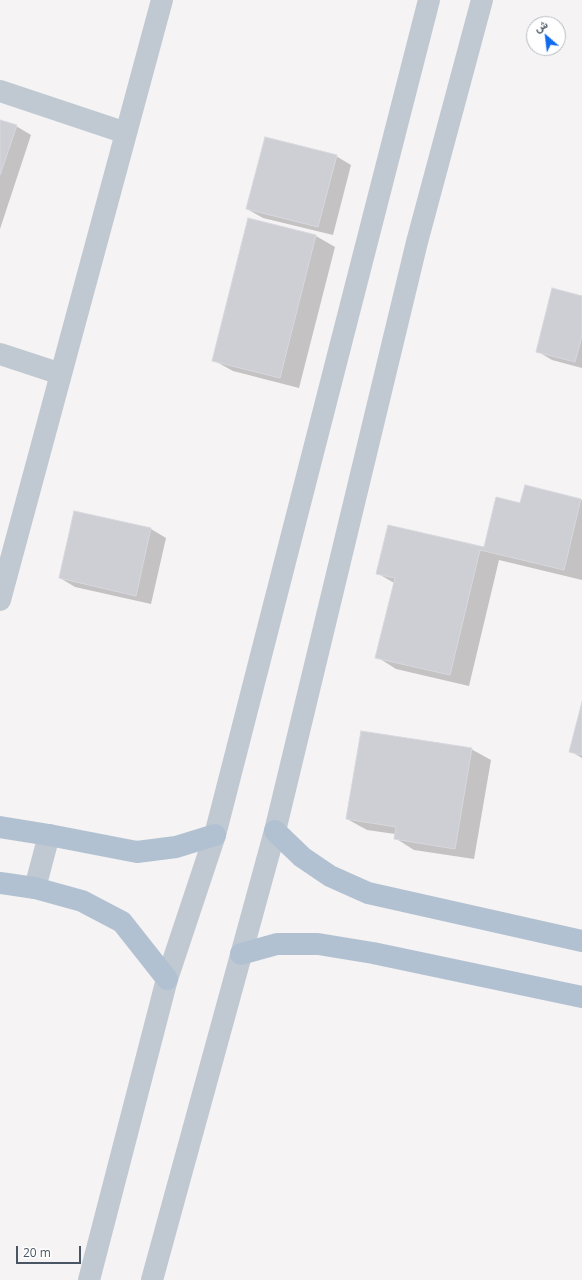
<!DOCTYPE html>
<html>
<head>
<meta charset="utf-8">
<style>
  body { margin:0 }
  #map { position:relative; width:582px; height:1280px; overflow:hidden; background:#f5f3f3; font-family:"Open Sans",Vazirmatn,sans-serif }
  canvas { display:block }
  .north { position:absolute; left:526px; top:16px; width:40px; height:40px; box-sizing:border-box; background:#fff; border:1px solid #b6bbc0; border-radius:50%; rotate:332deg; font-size:11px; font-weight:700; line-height:16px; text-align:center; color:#495562 }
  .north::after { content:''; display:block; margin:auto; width:14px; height:18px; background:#126bef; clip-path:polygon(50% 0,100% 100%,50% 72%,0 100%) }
  .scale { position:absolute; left:16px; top:1246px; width:65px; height:18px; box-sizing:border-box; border:2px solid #495562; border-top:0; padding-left:5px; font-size:12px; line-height:14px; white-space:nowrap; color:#495562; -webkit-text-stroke:3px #fff; paint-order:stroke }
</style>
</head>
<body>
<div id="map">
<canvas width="582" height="1280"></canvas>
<div class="north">ش</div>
<div class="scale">20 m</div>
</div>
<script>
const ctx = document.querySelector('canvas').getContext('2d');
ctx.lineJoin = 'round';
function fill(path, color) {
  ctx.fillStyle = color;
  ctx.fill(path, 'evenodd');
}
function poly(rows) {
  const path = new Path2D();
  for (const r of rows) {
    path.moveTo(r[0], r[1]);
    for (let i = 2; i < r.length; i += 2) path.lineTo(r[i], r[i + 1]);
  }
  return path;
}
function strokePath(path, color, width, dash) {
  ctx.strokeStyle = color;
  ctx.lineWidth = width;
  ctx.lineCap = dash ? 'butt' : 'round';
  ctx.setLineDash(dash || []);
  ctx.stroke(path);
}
fill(poly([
  [0,121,16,126,31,135,0,229],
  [336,156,351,165,333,235,263,218,247,209],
  [316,236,335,247,299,388,233,371,213,360],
  [582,297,582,368,552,360,537,351],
  [525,487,582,500,582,580,499,560,469,686,396,669,377,657,394,583,377,573,485,549,521,504],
  [75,512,151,529,166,538,151,604,75,587,60,578],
  [582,706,582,758,570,751],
  [471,749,491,760,474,859,414,850,395,838,395,834,367,830,347,819]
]), '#0003');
const building = poly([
  [0,120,17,125,0,175,0,120],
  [265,137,337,155,318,227,246,209,265,137],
  [248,218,316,235,280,378,212,361,248,218],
  [552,288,582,296,582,336,575,362,536,352,552,288],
  [525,485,581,499,564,570,480,550,450,675,375,658,395,578,376,574,388,525,484,547,496,497,520,503,525,485],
  [74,511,151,528,136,596,59,578,74,511],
  [582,702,582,755,569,752,582,702],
  [361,731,472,748,455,849,394,839,396,827,346,819,361,731]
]);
fill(building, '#cdcfd5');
strokePath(building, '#d7d8de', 1);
strokePath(poly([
  [0,91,126,133],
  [0,354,61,374],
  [0,600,162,0],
  [35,888,49,835],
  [89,1280,167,979,215,835,429,0],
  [152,1280,275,831,417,242,482,0]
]), '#c0c9d2', 22);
strokePath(poly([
  [0,827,49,835,137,852,176,847,215,835],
  [275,831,302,857,330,876,368,893,582,941],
  [0,883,35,888,82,901,122,922,167,979],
  [241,954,277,944,318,944,373,953,582,997]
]), '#b2c1d2', 22);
</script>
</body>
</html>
